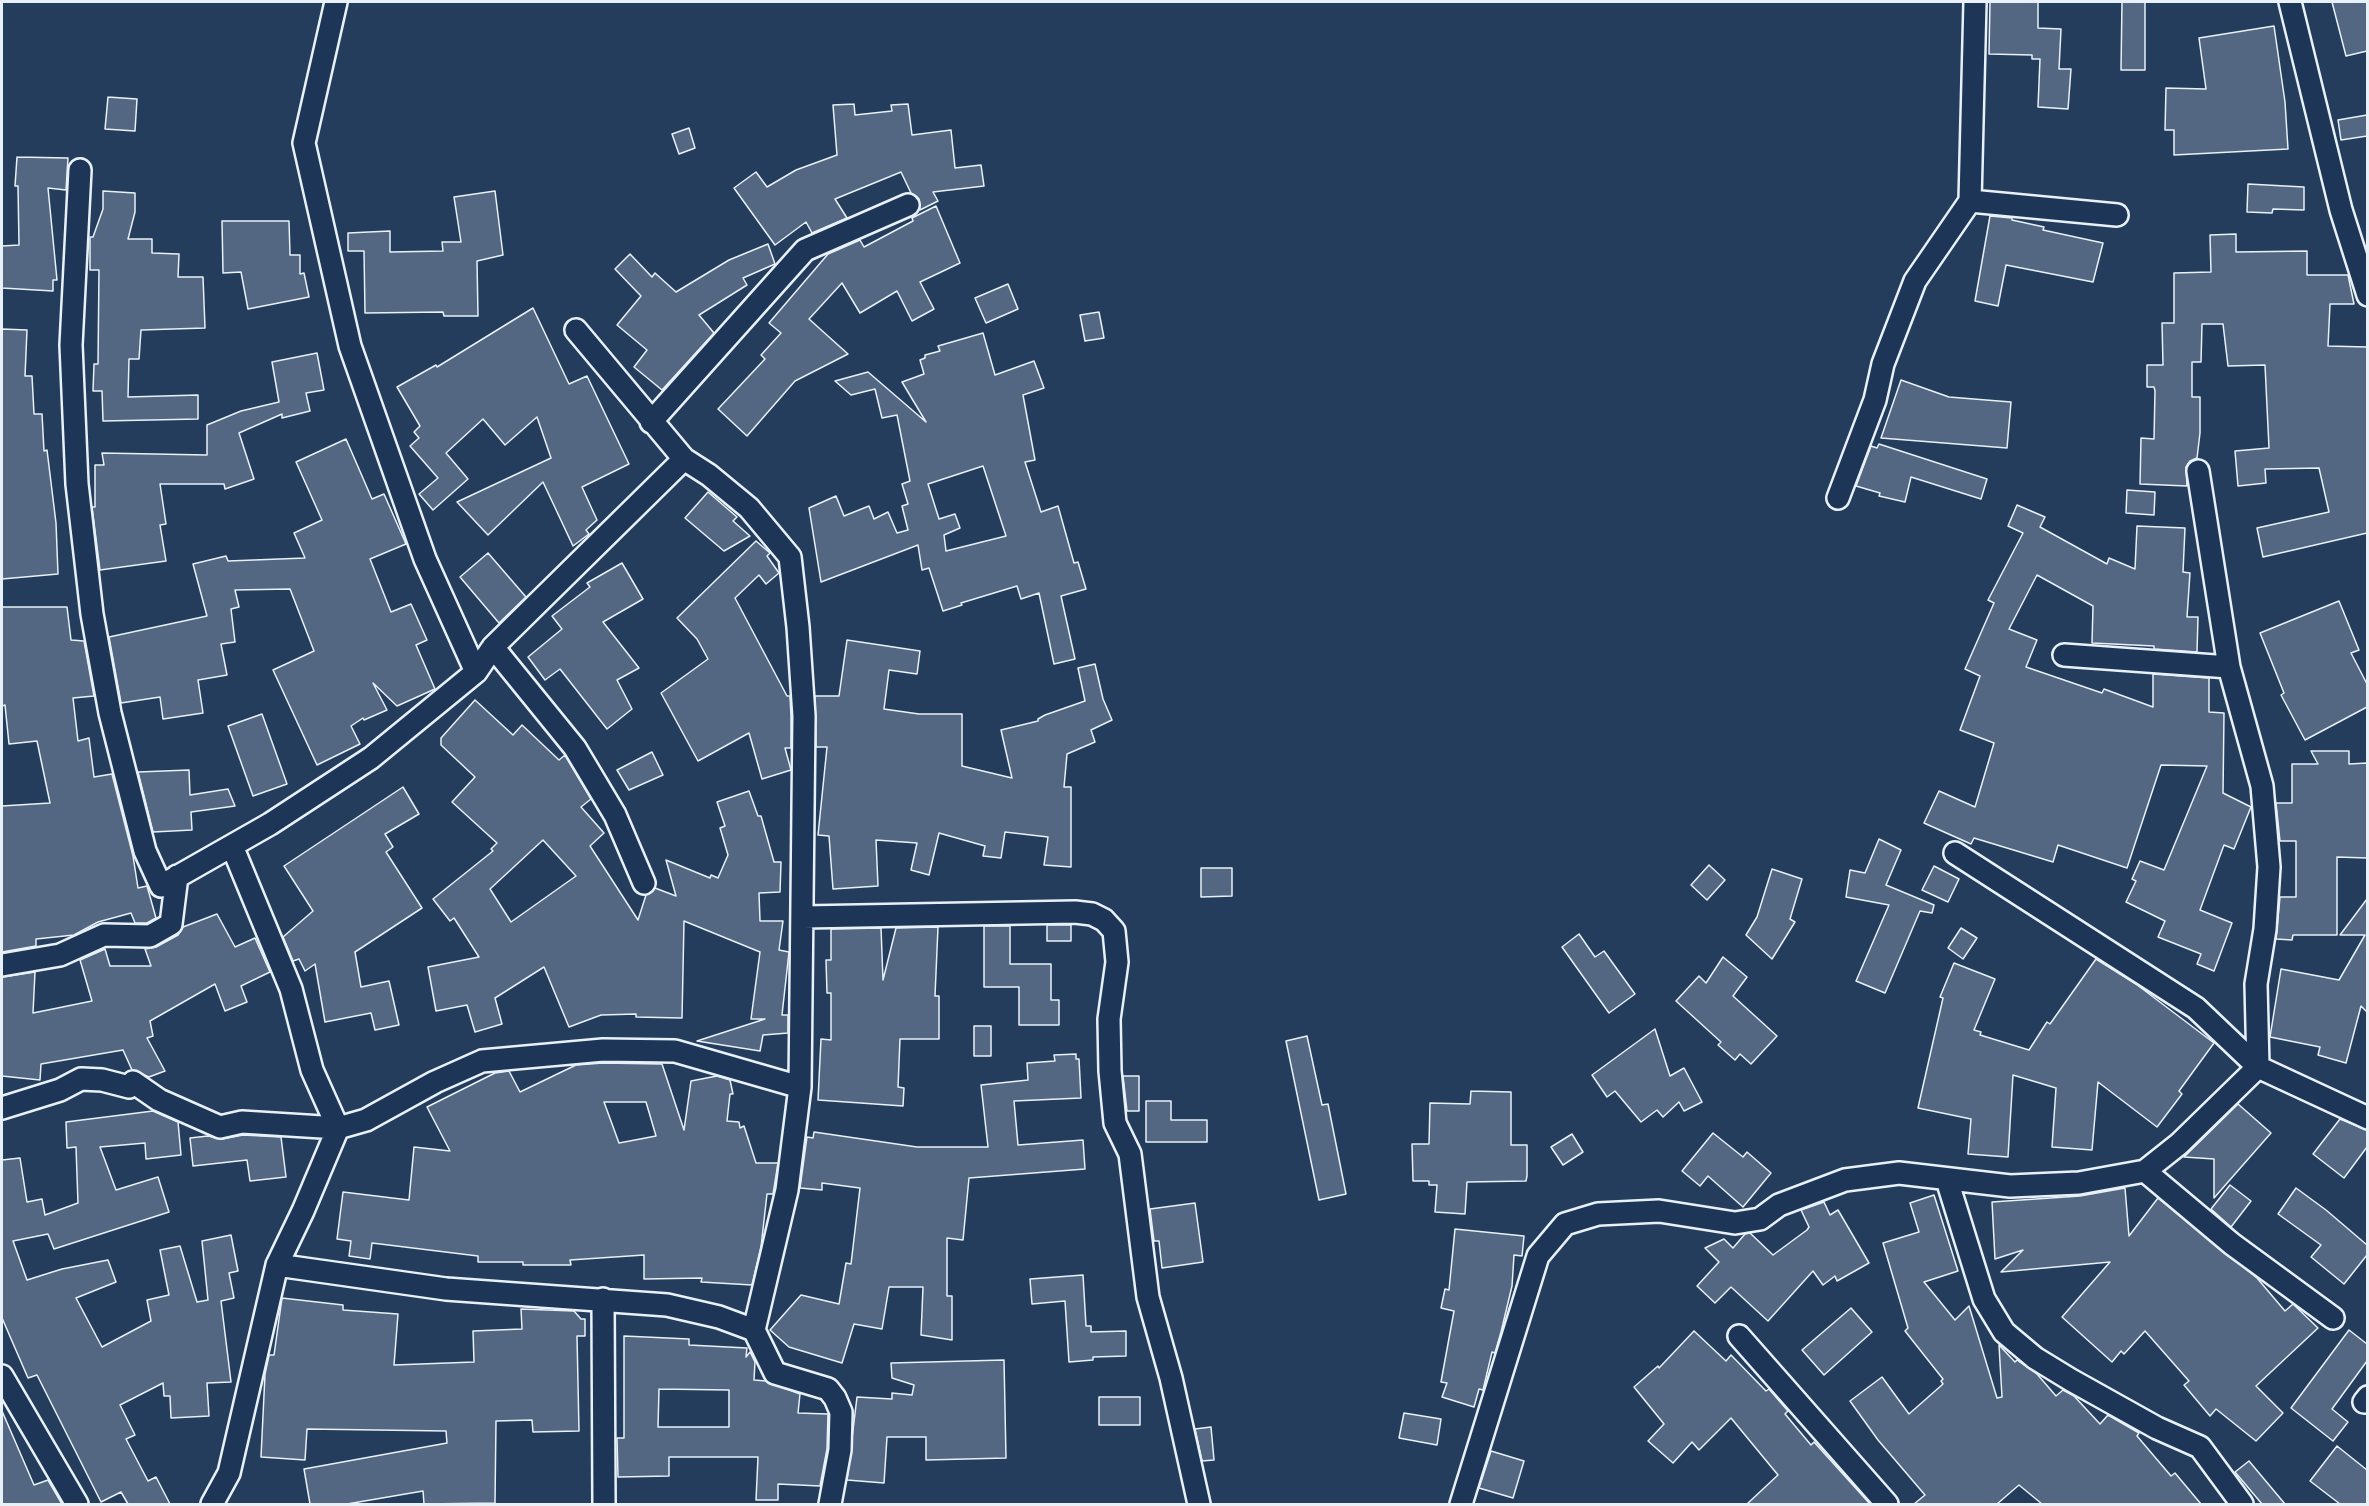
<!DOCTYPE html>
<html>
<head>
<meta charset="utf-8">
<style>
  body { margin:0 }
  #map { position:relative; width:2369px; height:1506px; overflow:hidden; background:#253d5d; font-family:"Comic Neue",sans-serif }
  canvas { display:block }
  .frame { position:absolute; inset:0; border:3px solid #e8f1f8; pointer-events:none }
</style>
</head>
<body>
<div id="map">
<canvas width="2369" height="1506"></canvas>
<div class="frame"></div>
</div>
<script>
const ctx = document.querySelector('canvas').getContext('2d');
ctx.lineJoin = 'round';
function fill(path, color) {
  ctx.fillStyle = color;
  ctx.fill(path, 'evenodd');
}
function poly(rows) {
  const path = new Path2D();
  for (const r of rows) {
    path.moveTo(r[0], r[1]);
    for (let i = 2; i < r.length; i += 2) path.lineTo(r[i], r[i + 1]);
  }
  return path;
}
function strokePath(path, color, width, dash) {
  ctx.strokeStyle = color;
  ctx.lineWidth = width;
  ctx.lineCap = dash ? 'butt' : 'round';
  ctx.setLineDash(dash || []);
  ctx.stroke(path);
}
const building = poly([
  [1990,2,2038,2,2038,28,2061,29,2059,69,2071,69,2068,109,2038,107,2040,59,2032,59,2032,55,1989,54,1990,2],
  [2122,2,2145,2,2145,70,2121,70,2122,2],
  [2332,2,2367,2,2367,51,2346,56,2332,2],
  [2274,26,2285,102,2288,149,2174,155,2174,130,2165,130,2166,88,2206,89,2199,38,2274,26],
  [108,97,137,99,135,131,105,129,108,97],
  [854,104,855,115,892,111,891,105,908,104,912,135,951,130,955,168,981,165,984,186,933,192,938,201,920,210,919,199,911,193,901,172,835,199,847,218,812,233,806,222,775,245,734,188,756,172,767,187,796,170,837,155,833,105,854,104],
  [2367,115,2367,136,2341,140,2338,120,2367,115],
  [689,128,695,148,679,154,672,134,689,128],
  [17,157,68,158,66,190,48,188,57,280,53,280,53,291,2,288,2,246,19,245,18,186,15,186,17,157],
  [2248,184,2304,187,2304,210,2273,209,2272,213,2247,212,2248,184],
  [103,191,135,193,135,212,128,239,152,239,152,253,179,254,178,277,203,277,205,328,141,330,139,359,129,359,128,397,198,395,198,419,103,421,102,391,93,391,94,364,98,364,99,270,90,270,90,237,93,237,103,209,103,191],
  [495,191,503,255,477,261,478,316,444,316,443,312,365,313,364,251,348,251,348,233,390,231,390,252,443,251,442,242,461,242,454,197,495,191],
  [936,206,960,263,920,282,934,309,912,321,897,291,860,313,842,283,809,319,848,354,795,381,747,436,718,409,765,359,761,355,781,333,769,323,828,254,860,240,864,247,913,221,912,218,936,206],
  [1990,216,2012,218,2012,220,2044,227,2043,230,2103,243,2093,282,2006,265,1998,306,1975,301,1990,216],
  [222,221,289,221,290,255,300,255,300,274,304,273,309,297,248,309,241,272,223,273,222,221],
  [2236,234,2236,252,2307,251,2307,275,2348,275,2354,304,2330,304,2328,346,2367,347,2367,533,2263,557,2257,528,2329,512,2319,468,2265,469,2266,483,2238,486,2235,451,2269,448,2265,365,2228,366,2223,324,2202,324,2201,362,2192,362,2192,397,2200,397,2200,433,2197,458,2190,461,2186,467,2187,486,2140,484,2141,438,2154,439,2155,391,2154,387,2147,387,2147,365,2163,365,2162,323,2174,323,2174,273,2211,272,2210,235,2236,234],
  [768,244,775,264,743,278,747,285,699,315,714,333,662,390,634,367,647,350,617,325,641,296,615,269,630,254,652,277,655,273,676,292,729,260,768,244],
  [1008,284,1018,309,986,323,975,298,1008,284],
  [533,308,569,384,587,376,629,464,582,487,597,520,586,530,589,534,573,546,543,482,488,535,457,502,551,458,537,417,505,445,483,419,446,453,468,479,433,510,419,494,438,478,410,446,419,438,414,432,420,426,397,387,436,365,437,367,533,308],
  [1099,312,1104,338,1085,341,1080,315,1099,312],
  [2,329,27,330,25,376,32,376,34,414,42,414,44,451,47,450,56,523,58,574,2,579,2,329],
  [983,333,995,375,1034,361,1044,388,1023,395,1035,460,1025,462,1041,512,1058,506,1074,563,1078,562,1086,589,1061,596,1075,659,1054,664,1039,593,1021,599,1017,586,961,603,962,605,943,611,929,568,922,570,918,545,821,582,809,508,836,496,844,516,869,506,874,519,888,512,897,533,908,530,902,506,908,504,902,484,910,481,897,415,882,418,875,389,851,395,835,381,868,372,926,422,902,382,924,374,920,360,925,358,925,355,940,351,938,346,983,333],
  [983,466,1006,536,946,551,944,535,960,528,955,514,939,519,928,484,983,466],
  [317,353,324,390,306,393,310,411,282,418,282,414,239,433,254,479,225,489,224,484,160,484,166,524,160,525,166,561,100,570,92,507,95,507,95,465,104,465,102,453,207,455,207,425,241,411,279,402,272,362,317,353],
  [1901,380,1949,397,2011,402,2007,448,1881,438,1901,380],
  [346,439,372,499,384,494,406,544,370,559,391,612,411,604,427,640,416,645,435,689,397,706,373,683,387,710,364,720,363,718,351,726,360,744,317,765,273,670,314,651,290,589,235,590,239,607,231,609,235,642,221,644,227,675,198,680,203,713,163,719,160,697,121,703,109,637,207,616,193,564,226,556,228,561,305,558,294,533,322,520,296,462,346,439],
  [1879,444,1987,479,1981,499,1911,477,1905,502,1879,496,1880,493,1856,486,1871,446,1877,448,1879,444],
  [2127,490,2155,492,2154,515,2126,513,2127,490],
  [708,492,737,517,733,521,750,536,724,551,685,518,708,492],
  [2017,505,2045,517,2040,527,2107,564,2109,558,2135,569,2137,526,2185,528,2183,572,2190,573,2187,617,2198,617,2197,652,2154,649,2154,646,2092,643,2093,606,2037,575,2009,629,2037,640,2026,667,2102,693,2104,689,2153,707,2153,674,2209,678,2209,712,2224,713,2223,793,2251,807,2234,849,2224,845,2200,910,2232,923,2214,971,2197,964,2201,954,2158,937,2165,921,2126,902,2136,881,2132,879,2140,861,2164,870,2207,766,2161,765,2127,868,2058,845,2053,862,1974,838,1971,844,1924,823,1939,791,1975,807,1994,743,1960,730,1980,676,1965,669,1994,603,1988,600,2023,533,2008,526,2017,505],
  [756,541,770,553,767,556,779,573,766,584,759,575,735,598,787,696,790,696,791,716,791,748,785,748,791,770,762,779,749,733,698,761,661,693,708,659,697,639,677,618,756,541],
  [488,553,526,597,499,623,460,577,488,553],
  [622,563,643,599,603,622,639,668,617,680,632,709,607,729,560,669,545,680,528,657,562,629,552,616,590,587,587,583,622,563],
  [2339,601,2359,650,2351,653,2367,684,2367,707,2305,740,2281,695,2284,693,2260,633,2339,601],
  [2,607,67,607,71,640,84,641,94,696,73,698,78,741,89,738,94,777,112,774,133,856,138,888,147,886,156,918,147,923,135,923,131,913,98,922,74,935,36,939,36,946,2,952,2,806,50,803,37,741,9,744,5,705,2,706,2,607],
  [847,640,920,651,917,674,889,670,884,709,919,714,962,714,962,766,1012,778,1001,730,1038,721,1038,719,1045,715,1085,701,1078,668,1095,664,1103,699,1112,720,1091,730,1095,742,1067,754,1064,787,1071,787,1071,867,1044,865,1048,837,1005,832,1001,858,983,856,985,846,939,833,929,875,911,870,917,843,876,840,878,886,833,889,829,836,818,835,827,747,816,747,815,696,839,696,847,640],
  [475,700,513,735,522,725,559,760,565,755,591,799,581,807,604,833,590,846,638,920,646,895,655,888,676,896,666,860,710,878,711,875,718,878,728,855,720,828,725,826,717,802,749,791,758,816,761,816,774,862,781,862,780,892,759,893,760,921,783,921,779,950,789,952,782,1015,788,1015,788,1033,763,1035,760,1051,697,1041,765,1019,751,1019,760,952,684,921,682,1018,636,1017,636,1014,601,1015,569,1027,544,967,495,998,502,1024,475,1032,467,1005,436,1011,428,967,479,957,454,918,450,921,433,899,493,851,491,849,497,843,452,802,475,777,441,745,441,738,475,700],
  [543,840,576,876,511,922,490,889,543,840],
  [262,714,287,784,253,796,228,726,262,714],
  [2311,751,2349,751,2349,764,2367,763,2367,858,2337,857,2337,935,2293,935,2292,940,2276,939,2280,897,2296,897,2296,841,2280,841,2276,803,2292,803,2292,764,2318,764,2311,751],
  [652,752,663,775,629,790,617,770,652,752],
  [189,770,190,795,228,789,235,806,191,812,192,830,153,832,138,772,189,770],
  [403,787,419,814,385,834,393,847,386,852,422,908,355,952,361,987,389,981,399,1025,375,1030,371,1013,325,1022,315,964,305,971,299,959,293,961,283,937,313,911,284,866,403,787],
  [1879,839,1901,850,1886,885,1934,905,1932,913,1920,911,1885,993,1856,981,1889,905,1846,897,1850,870,1865,873,1879,839],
  [1709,865,1725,880,1707,900,1691,885,1709,865],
  [1934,866,1959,879,1948,902,1922,890,1934,866],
  [1201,868,1232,868,1232,896,1201,897,1201,868],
  [1772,869,1802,879,1790,919,1795,922,1772,959,1746,935,1757,917,1772,869],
  [2367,899,2367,1012,2361,1006,2346,1063,2318,1055,2320,1047,2270,1037,2281,969,2339,980,2365,935,2340,935,2367,899],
  [217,914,235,947,255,938,270,972,241,986,247,1002,225,1011,215,984,150,1021,153,1036,147,1038,165,1071,149,1077,132,1070,123,1050,41,1064,40,1080,2,1076,2,977,35,972,33,1013,92,1001,80,960,105,949,110,966,151,966,145,949,156,947,178,935,183,927,217,914],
  [1047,925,1071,925,1071,941,1047,941,1047,925],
  [984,926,1010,926,1010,964,1051,964,1051,1000,1059,1000,1059,1025,1019,1025,1019,987,984,987,984,926],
  [938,927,935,996,939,996,939,1039,900,1039,898,1087,904,1088,903,1106,818,1100,821,1039,831,1040,831,993,827,993,826,960,831,960,831,929,881,928,883,980,896,928,938,927],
  [1961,928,1977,938,1963,959,1948,948,1961,928],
  [1579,934,1595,957,1604,951,1635,994,1609,1013,1562,947,1579,934],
  [1723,957,1747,977,1733,996,1777,1036,1751,1064,1740,1054,1735,1060,1718,1045,1721,1042,1676,1001,1699,976,1706,983,1723,957],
  [2096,959,2136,984,2214,1043,2179,1091,2182,1094,2157,1127,2098,1082,2092,1150,2052,1147,2056,1088,2013,1075,2008,1157,1968,1154,1971,1119,1918,1108,1943,998,1940,997,1954,963,1995,979,1974,1030,1981,1032,1980,1035,2029,1050,2047,1022,2050,1024,2096,959],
  [974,1026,991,1026,991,1056,974,1056,974,1026],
  [1655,1029,1670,1076,1684,1068,1702,1102,1684,1111,1679,1102,1663,1117,1657,1110,1641,1122,1615,1091,1607,1097,1592,1075,1655,1029],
  [1307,1036,1322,1105,1328,1104,1346,1194,1319,1200,1286,1041,1307,1036],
  [1076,1054,1076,1059,1079,1059,1081,1098,1014,1101,1018,1145,1083,1140,1085,1169,969,1178,963,1240,947,1238,947,1296,952,1296,952,1340,921,1335,923,1287,889,1287,882,1329,854,1324,842,1363,789,1347,770,1330,801,1295,839,1304,846,1263,851,1264,860,1188,822,1183,822,1190,800,1188,807,1137,813,1138,814,1132,917,1147,988,1147,981,1085,1028,1080,1027,1063,1055,1061,1054,1055,1076,1054],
  [603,1063,662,1064,684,1130,691,1081,717,1076,730,1080,733,1094,730,1094,727,1121,739,1122,740,1128,744,1126,756,1163,778,1163,773,1194,767,1194,761,1247,752,1285,701,1282,702,1278,644,1279,644,1255,570,1260,571,1265,523,1265,523,1262,478,1262,478,1256,372,1243,370,1259,349,1256,351,1241,337,1239,343,1192,409,1200,414,1147,450,1151,427,1107,495,1073,509,1071,520,1092,576,1065,603,1063],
  [604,1102,646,1102,656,1136,619,1143,604,1102],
  [1123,1076,1139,1076,1139,1111,1127,1111,1123,1076],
  [1471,1091,1511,1092,1511,1145,1527,1145,1527,1176,1526,1181,1467,1182,1465,1214,1435,1212,1437,1185,1429,1185,1429,1181,1413,1181,1412,1144,1429,1144,1430,1103,1470,1104,1471,1091],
  [1146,1101,1171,1101,1171,1120,1207,1120,1207,1142,1146,1142,1146,1101],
  [2238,1104,2271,1133,2214,1198,2214,1159,2184,1157,2238,1104],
  [153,1111,178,1122,181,1155,146,1159,145,1143,100,1147,116,1190,158,1177,169,1212,54,1249,48,1234,13,1241,27,1280,62,1269,108,1260,116,1282,76,1298,102,1347,151,1321,147,1300,169,1295,160,1250,180,1246,197,1302,208,1300,202,1241,231,1235,238,1271,229,1273,234,1298,221,1301,231,1382,207,1383,209,1416,171,1418,170,1396,164,1396,163,1383,120,1405,135,1435,126,1439,148,1481,156,1477,170,1504,128,1504,121,1492,101,1502,37,1375,28,1378,2,1318,2,1160,20,1158,27,1202,42,1199,45,1215,78,1203,76,1147,67,1148,66,1122,153,1111],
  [2340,1119,2367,1130,2367,1147,2344,1178,2313,1154,2340,1119],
  [1713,1133,1743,1157,1747,1152,1771,1173,1743,1207,1708,1176,1700,1186,1682,1171,1713,1133],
  [1572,1134,1583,1152,1563,1165,1551,1147,1572,1134],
  [243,1135,281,1137,286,1177,250,1181,247,1160,193,1166,190,1138,208,1136,222,1139,243,1135],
  [2230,1185,2251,1201,2231,1227,2211,1209,2230,1185],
  [2125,1188,2129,1236,2158,1198,2257,1278,2285,1311,2293,1304,2318,1328,2256,1386,2283,1413,2256,1441,2216,1409,2210,1416,2184,1385,2189,1381,2145,1331,2124,1354,2121,1351,2112,1362,2062,1317,2110,1262,2001,1272,2023,1250,1995,1259,1992,1202,2080,1196,2125,1188],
  [2296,1188,2326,1210,2367,1245,2367,1255,2344,1284,2311,1257,2321,1245,2278,1214,2296,1188],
  [1934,1195,1958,1271,1924,1282,1955,1320,1969,1306,1997,1398,2002,1397,1999,1345,2015,1362,2017,1360,2037,1374,2056,1396,2063,1390,2074,1396,2100,1424,2108,1415,2139,1433,2137,1436,2171,1476,2175,1473,2201,1504,2042,1504,2019,1485,1997,1504,1914,1504,1925,1495,1878,1440,1850,1401,1882,1377,1909,1414,1943,1384,1941,1381,1943,1379,1905,1331,1908,1328,1883,1243,1919,1232,1910,1203,1934,1195],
  [1824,1202,1830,1215,1838,1210,1869,1263,1837,1281,1835,1276,1823,1285,1813,1271,1768,1321,1731,1287,1715,1303,1697,1286,1719,1262,1705,1248,1724,1239,1733,1248,1745,1234,1750,1233,1773,1255,1807,1230,1809,1227,1801,1210,1824,1202],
  [1195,1203,1203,1262,1162,1268,1159,1241,1154,1241,1150,1209,1195,1203],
  [1455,1229,1524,1236,1522,1256,1514,1255,1512,1286,1501,1332,1495,1353,1492,1352,1483,1390,1479,1389,1474,1407,1442,1397,1447,1383,1441,1382,1454,1311,1441,1308,1445,1289,1449,1290,1455,1229],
  [1083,1275,1086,1326,1091,1326,1091,1332,1126,1331,1126,1356,1093,1357,1093,1360,1069,1362,1065,1301,1032,1304,1030,1279,1083,1275],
  [282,1298,343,1305,343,1310,398,1314,394,1365,474,1362,473,1331,522,1329,521,1309,574,1311,581,1319,585,1319,585,1336,577,1336,579,1431,533,1432,532,1420,496,1421,495,1503,424,1504,423,1491,347,1504,310,1504,304,1469,447,1443,446,1431,307,1429,305,1460,261,1457,265,1374,269,1355,274,1355,282,1298],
  [1851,1308,1872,1332,1824,1375,1802,1350,1851,1308],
  [2349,1330,2367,1344,2367,1361,2332,1409,2348,1422,2333,1441,2291,1408,2349,1330],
  [1694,1331,1726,1361,1731,1355,1766,1391,1769,1389,1788,1411,1785,1414,1811,1445,1814,1442,1870,1504,1747,1504,1778,1475,1731,1418,1699,1450,1692,1442,1673,1463,1648,1441,1664,1424,1634,1387,1658,1366,1659,1368,1694,1331],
  [624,1336,689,1339,689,1345,747,1348,746,1357,750,1352,755,1362,754,1380,766,1381,800,1394,798,1413,828,1414,827,1449,820,1486,778,1484,778,1500,756,1500,758,1457,669,1457,669,1476,618,1477,617,1438,624,1438,624,1336],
  [659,1389,729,1390,729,1427,658,1427,659,1389],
  [1004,1360,1006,1458,926,1460,926,1437,887,1437,884,1483,847,1480,857,1397,892,1399,892,1393,912,1395,914,1385,892,1378,891,1363,1004,1360],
  [1099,1397,1140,1397,1140,1425,1099,1425,1099,1397],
  [2,1411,34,1485,48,1480,62,1504,2,1504,2,1411],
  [1404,1413,1441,1419,1437,1445,1399,1438,1404,1413],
  [1211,1427,1214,1460,1202,1461,1195,1429,1211,1427],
  [2337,1446,2367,1470,2367,1504,2340,1504,2310,1481,2337,1446],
  [1491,1451,1524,1461,1513,1498,1479,1488,1491,1451],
  [2249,1461,2285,1504,2262,1504,2235,1472,2249,1461]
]);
fill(building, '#536782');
strokePath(building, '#e8f1f8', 1.5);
const street = poly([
  [336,2,304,143,350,346,425,559,476,672],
  [2290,2,2341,210,2368,295],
  [80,170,71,345,77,484,92,614,110,713,145,851,161,886,270,824,371,758,476,672,493,647,684,459],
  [1970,201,2117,215],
  [576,330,684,459,709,475,749,508,790,557,798,627,804,716,800,1087,787,1190,754,1330,775,1373,828,1389,835,1398,841,1412,840,1450,830,1504],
  [651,422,805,250,908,205],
  [1838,498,1875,400,1883,364,1915,281,1970,201,1975,2],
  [493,647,575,748,615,815,644,883],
  [2064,655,2229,667],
  [1955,853,2196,1008,2258,1067,2368,1118],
  [804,917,1075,912,1092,914,1104,920,1114,931,1117,962,1109,1019,1110,1071,1115,1123,1130,1154,1148,1297,1171,1378,1199,1504],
  [2,965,60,955,104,935,150,936,171,924,177,876],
  [2,1108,60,1090,81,1079,102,1080,129,1087,133,1082,159,1100,220,1127,242,1122,338,1128,366,1120,435,1082,482,1061,603,1050,675,1051,800,1087],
  [2145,1171,2232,1244,2333,1318],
  [1947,1180,1984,1299,2004,1332,2035,1358,2071,1380,2157,1428,2200,1447,2242,1504],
  [277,1265,446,1289,667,1305,719,1317,754,1330],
  [603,1299,604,1504],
  [1739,1336,1887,1504],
  [2,1376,77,1504],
  [2364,1402,2368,1397],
  [212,1504,229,1473,277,1265,303,1211,338,1128,312,1070,291,989,232,846],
  [1461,1504,1538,1256,1565,1224,1598,1214,1659,1211,1735,1223,1760,1219,1779,1205,1845,1180,1899,1173,2010,1186,2079,1183,2145,1171,2179,1144,2258,1067,2256,984,2265,929,2269,867,2262,786,2229,667,2198,471]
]);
strokePath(street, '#e8f1f8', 26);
strokePath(street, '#1d3557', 21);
</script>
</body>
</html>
